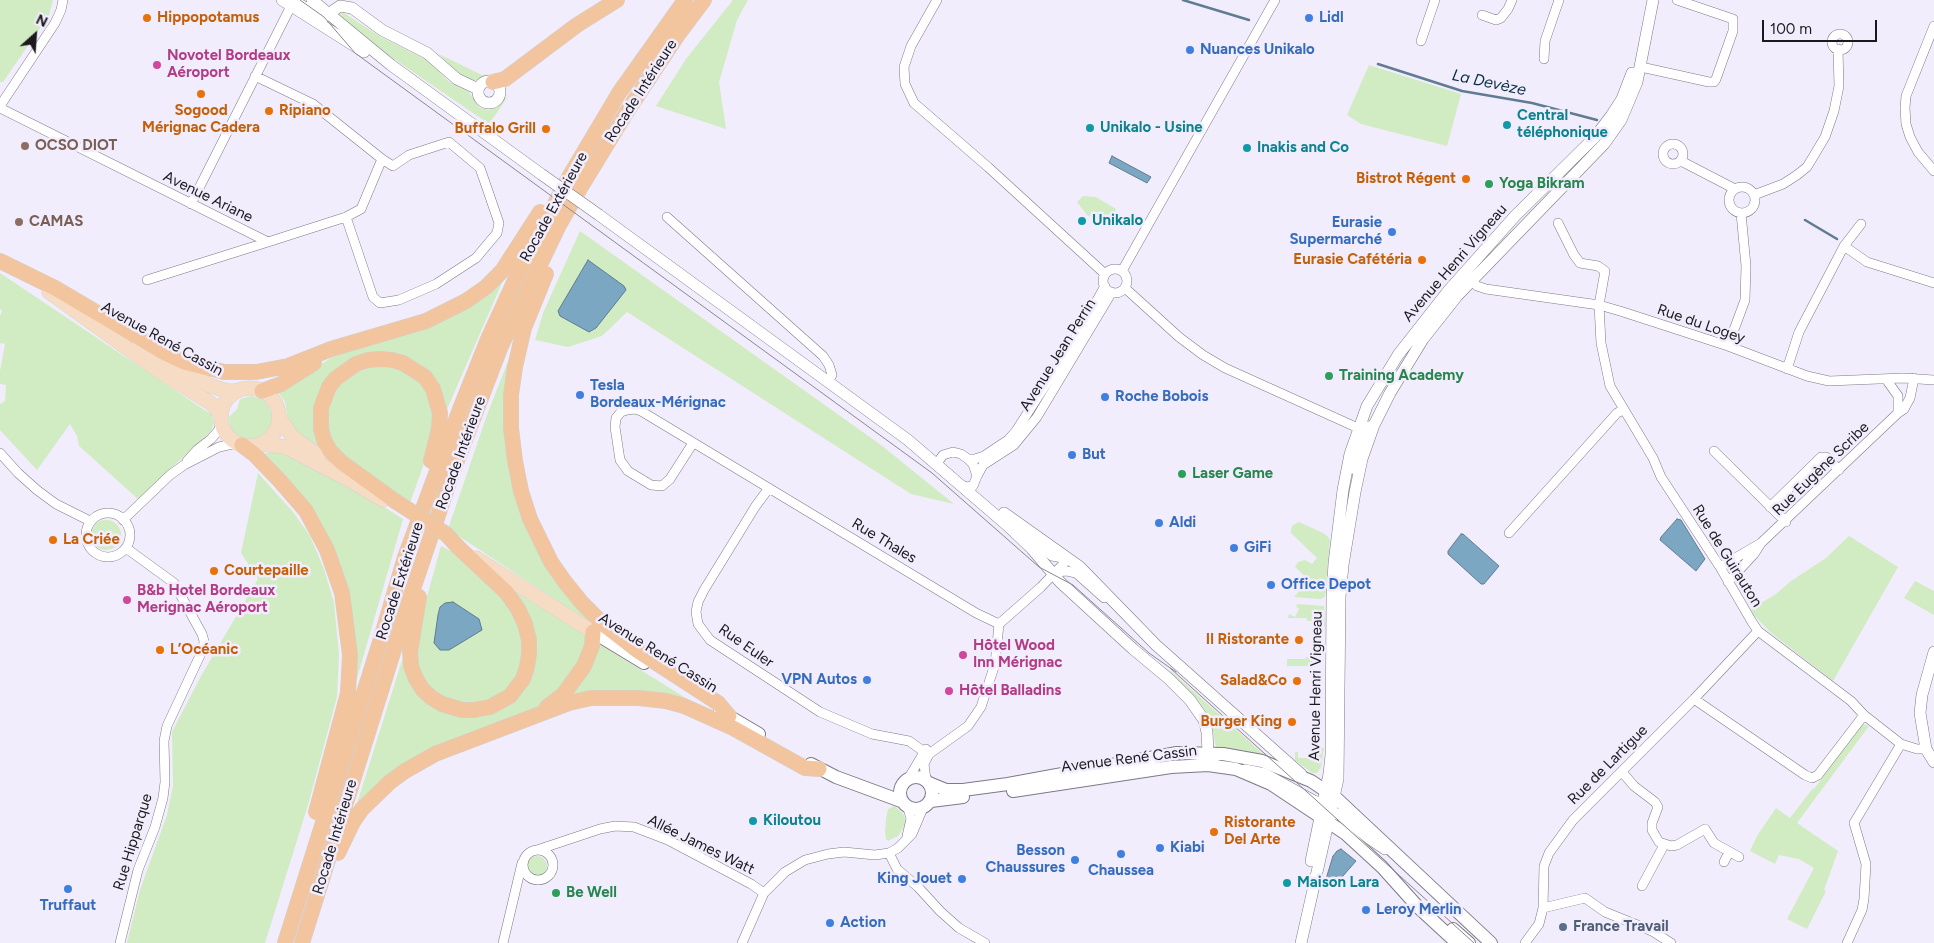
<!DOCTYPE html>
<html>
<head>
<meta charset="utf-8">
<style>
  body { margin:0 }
  #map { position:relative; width:1934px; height:943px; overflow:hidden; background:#f2edfc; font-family:Figtree,sans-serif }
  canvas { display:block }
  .north { position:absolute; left:10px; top:10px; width:50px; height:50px; -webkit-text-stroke:4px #f2edfc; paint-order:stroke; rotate:26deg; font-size:14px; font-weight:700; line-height:20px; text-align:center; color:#1b191e }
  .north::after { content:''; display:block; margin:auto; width:18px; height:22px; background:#1b191e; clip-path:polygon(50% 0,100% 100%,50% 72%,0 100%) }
  .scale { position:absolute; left:1762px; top:20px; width:115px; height:22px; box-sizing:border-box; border:2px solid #1b191e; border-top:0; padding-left:6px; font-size:15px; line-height:18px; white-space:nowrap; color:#1b191e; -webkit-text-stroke:4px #f2edfc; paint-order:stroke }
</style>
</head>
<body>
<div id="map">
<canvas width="1934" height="943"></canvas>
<div class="north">N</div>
<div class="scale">100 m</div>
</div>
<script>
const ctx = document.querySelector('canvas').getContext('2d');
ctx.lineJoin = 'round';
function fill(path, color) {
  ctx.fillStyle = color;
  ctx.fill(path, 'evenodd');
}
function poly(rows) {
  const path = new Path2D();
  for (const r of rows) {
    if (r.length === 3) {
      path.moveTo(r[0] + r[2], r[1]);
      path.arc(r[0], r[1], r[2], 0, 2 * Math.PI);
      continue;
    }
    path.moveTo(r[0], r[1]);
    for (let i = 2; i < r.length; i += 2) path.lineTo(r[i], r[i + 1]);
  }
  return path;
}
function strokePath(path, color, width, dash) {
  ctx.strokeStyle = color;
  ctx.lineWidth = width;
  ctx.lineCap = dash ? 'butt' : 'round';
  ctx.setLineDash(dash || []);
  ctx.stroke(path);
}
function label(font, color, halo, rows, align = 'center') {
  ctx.font = font + ' Figtree,sans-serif';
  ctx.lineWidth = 5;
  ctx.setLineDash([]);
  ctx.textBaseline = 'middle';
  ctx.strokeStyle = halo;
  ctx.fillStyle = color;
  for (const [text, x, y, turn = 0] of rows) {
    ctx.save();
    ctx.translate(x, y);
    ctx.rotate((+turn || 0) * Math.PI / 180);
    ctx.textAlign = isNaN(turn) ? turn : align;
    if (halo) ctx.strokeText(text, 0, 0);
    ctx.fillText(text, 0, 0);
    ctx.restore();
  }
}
fill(poly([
  [0,0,53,0,49,15,3,82,0,82],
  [733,0,748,0,737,20,719,82,726,129,656,106,686,59],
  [344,13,381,37,429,61,448,81,469,92,479,107,488,110,496,108,509,95,489,124,346,26,339,17,340,14],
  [439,54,482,75,504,73,473,81,456,72],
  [1369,65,1461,94,1447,146,1361,124,1347,115],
  [1083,196,1096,197,1116,209,1113,217,1097,220,1087,215,1077,202],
  [580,231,881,445,954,504,911,494,627,312,602,336,568,347,535,340,543,313],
  [0,273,212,415,214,423,211,431,138,499,79,446,77,436,70,424,37,470,0,430,0,404,5,401,6,385,0,384,0,371,5,344,0,343,0,316,2,311,0,309],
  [505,276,445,414,402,357,327,381,325,454,292,428,288,421,285,402,278,392,334,356,374,343],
  [512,351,526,522,600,629,448,529,487,415],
  [374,366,403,370,419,380,429,397,434,419,433,438,410,503,339,452,330,436,327,421,327,413,337,389,342,382,357,372],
  [251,396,263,399,268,405,273,418,269,430,265,435,254,440,239,437,233,432,230,427,229,417,237,409,240,399],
  [273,452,287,455,384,507,403,519,354,689,342,575,262,454],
  [258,473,293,512,310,536,324,569,334,603,339,654,337,697,308,805,265,943,127,943,140,890,167,815,173,786,172,732,201,676,258,579,241,553],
  [106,535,15],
  [1299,522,1325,534,1330,539,1325,597,1321,599,1294,597,1309,580,1295,567,1298,562,1305,560,1312,564,1317,558,1291,533,1291,529,1293,525],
  [1849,536,1898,567,1833,681,1770,632,1753,614,1751,609,1776,594,1791,581,1826,558],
  [441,546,460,556,505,601,520,625,524,648,521,668,511,687,496,698,479,703,463,704,444,698,427,684,417,665,416,642,423,611],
  [1915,581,1934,591,1934,615,1904,598],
  [511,589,585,635,587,648,557,693,540,706,440,747,354,813,404,654,407,672,467,717,530,678,536,661,535,642],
  [1298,604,1324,606,1325,627,1315,621,1307,621,1307,618,1288,618,1289,614,1295,617,1299,609,1296,606],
  [599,644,705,710,566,699],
  [1314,649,1320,649,1318,662,1315,666,1287,666,1287,659,1305,659,1306,657,1314,657],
  [1161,665,1173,673,1271,761,1250,754,1248,751,1220,749,1216,747,1212,727,1205,710,1198,700],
  [1862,724,1869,726,1797,823,1838,851,1824,890,1826,891,1807,929,1787,919,1814,868,1799,859,1779,855,1775,864,1750,851,1757,836,1776,808,1790,818,1813,788,1814,789],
  [1320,747,1324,748,1321,767,1317,773,1312,773,1295,760,1295,752,1298,752,1298,758,1312,758,1313,752],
  [895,806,904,815,906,823,898,836,888,841,886,839,885,832,886,819,888,809],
  [537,866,10]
]), '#d1ebc2');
const water = poly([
  [1112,156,1151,177,1147,183,1109,163,1112,156],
  [588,260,624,286,626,290,596,328,589,332,560,316,558,311,588,260],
  [1677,519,1681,520,1705,559,1696,571,1660,540,1661,537,1677,519],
  [1461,534,1463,534,1499,566,1484,584,1481,584,1448,554,1448,551,1461,534],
  [453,602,479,619,482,630,449,650,440,650,434,643,438,615,440,607,445,603,453,602],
  [1341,849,1356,861,1336,884,1326,879,1333,856,1337,851,1341,849]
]);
fill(water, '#7ca7c3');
strokePath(water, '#5f7c92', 1);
strokePath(poly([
  [1183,0,1249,20],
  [1378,64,1462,91,1532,103,1597,120],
  [1805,220,1837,239]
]), '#5f7c92', 2.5);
const minor = poly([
  [937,0,911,46,904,67,905,84,914,103,988,167,1105,274],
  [1482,15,1496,20,1501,18,1508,9,1512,0],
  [1934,26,1906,96,1905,108,1906,124,1910,137,1918,152,1934,171],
  [1840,42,8],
  [1421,41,1435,0],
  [1544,59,1545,41,1559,0],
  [1641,67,1709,82,1714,82,1716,79,1733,31,1733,19,1677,0],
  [255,76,313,104,382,159,393,166,409,155,449,142,480,168,499,223,497,233,476,258,436,284,399,300,380,303,373,297,346,217],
  [0,106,55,23,61,10,63,0],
  [0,108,268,242,346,217,361,209,382,159],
  [1673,154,10],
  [1681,161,1735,189],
  [1742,200,13],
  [1754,195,1783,184,1797,175,1807,167,1825,137,1834,111,1839,86,1838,49],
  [191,204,291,6],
  [667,217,823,356,829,365,832,375,828,381],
  [1558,223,1574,255,1580,263,1598,266,1605,271,1599,305,1601,343,1610,386,1653,458,1661,477,1720,567,1752,622,1758,631,1851,701,1864,715,1901,744,1917,749,1926,749],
  [1844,246,1867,262,1934,283],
  [1115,281,12],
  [1122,271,1275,0],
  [1467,276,1477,286,1486,289,1599,305,1620,311,1728,346,1807,376,1829,381,1903,378,1934,380],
  [147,280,268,242],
  [1125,288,1179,337,1203,355,1225,368,1358,428,1374,425],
  [1728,346,1745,300,1746,266,1741,213],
  [1787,369,1799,332,1844,246,1861,224],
  [1898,413,1904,409,1910,398,1914,378],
  [693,443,670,479,662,486,651,485,628,471,620,460,615,427,616,418,621,412,627,410,635,409,641,411,976,613,999,624,1041,587,1068,559],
  [1714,451,1786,522],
  [0,453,18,473,37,490,56,504,90,521],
  [968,459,975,459,984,456,1008,440,1016,431,1077,336,1105,286],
  [187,461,197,450,211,439,218,431,221,423],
  [941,469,938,462,943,455,953,452,961,454,968,459,973,464,977,476,973,486,966,487,961,485],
  [1356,471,1356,457,1363,437,1362,432,1358,428],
  [977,476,983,465,1014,445,1037,417,1112,292],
  [769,488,755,507,704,590,698,602,696,612,698,624,710,640,820,712,872,734,909,741,923,751],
  [1770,507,1821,457,1826,457,1839,470],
  [108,535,22],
  [123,520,170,475,184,465,219,447,237,443],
  [1509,533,1617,413,1623,410],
  [1027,538,1052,556,1068,559],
  [1761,543,1898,413,1898,396,1886,379],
  [1720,567,1761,543,1754,554,1728,582],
  [1056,572,1067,571,1076,573,1104,598],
  [1694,699,1805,775,1812,778,1818,775,1864,715],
  [1622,772,1634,786,1655,802,1658,807,1652,823,1652,830,1659,842,1671,846,1677,845,1705,829,1714,843,1739,857],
  [908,779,926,749],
  [926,780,924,764,929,754,968,726,981,707,995,664,999,624],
  [907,836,911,819,908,808],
  [538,865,15],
  [537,850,600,829,615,826,634,827,668,840,751,884,764,893],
  [889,853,897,869,918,887,940,911,959,928,985,943],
  [1724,862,1729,852],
  [1642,886,1664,845],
  [1543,908,1585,898,1605,912,1652,931,1671,943],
  [120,943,138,870,155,827,163,798,165,782,164,741,167,726,203,649,204,641,202,634,174,583,126,548],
  [503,943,522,863],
  [742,943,764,893,785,872,805,860,828,854,844,852,875,855,889,853,898,848,912,834,923,808],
  [1525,943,1539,924,1543,908,1544,866,1549,853,1573,820,1694,699,1758,631],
  [1847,943,1862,910,1864,899,1866,864,1854,823,1901,744]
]);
const tertiary = poly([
  [282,0,364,52],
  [292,0,321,17,324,17,340,6,352,8,382,30,427,53,457,79,478,89],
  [312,0,391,65,541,174],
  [489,92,11],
  [599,215,908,440,1008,526,1032,549,1060,582,1133,649,1169,679,1190,700,1204,720,1207,732,1208,752,1213,760],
  [1004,513,1080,567,1156,645,1301,774],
  [1934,652,1922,695,1920,713,1926,749,1934,762],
  [1245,770,1265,774,1314,801,1322,804,1328,803],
  [1323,814,1331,812,1340,815,1370,839,1385,849],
  [1311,861,1329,774,1331,755,1332,596,1334,563,1343,490,1350,454,1367,406,1398,355,1449,290,1515,216,1595,137,1611,116,1622,99,1632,73],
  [1301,943,1338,779,1340,597,1343,565,1355,492,1362,459,1374,425,1390,393,1423,339,1457,296,1604,144,1621,120,1637,82,1653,0]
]);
const secondary = poly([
  [593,632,644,663],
  [720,711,759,734],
  [811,764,836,777,901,801],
  [916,793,16],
  [929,783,946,790,963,790,1008,784,1177,753,1223,754,1262,761,1311,781,1335,797,1491,943],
  [1013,791,1171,767,1208,765,1236,769,1271,784,1346,834,1382,867,1418,907,1457,943],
  [931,801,963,797],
  [1453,929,1469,943]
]);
const primary = poly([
  [49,292,156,369,212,404,221,415],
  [138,346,211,386,227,391,237,391],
  [250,417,29],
  [279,417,292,436,319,456],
  [261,444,286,447,351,481,383,500],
  [476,558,593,632]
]);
const motorway = poly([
  [493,82,505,79,577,25,617,0],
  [0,261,55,288,165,353,184,362,224,372,256,372,288,366,331,349,426,321,466,301,486,287,502,271,540,212],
  [546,274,524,328,515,367,511,395,511,428,515,461,521,491,530,519,551,562,565,582,582,603,602,623,638,651,718,703,729,716],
  [262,391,281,384,314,363],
  [242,445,254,454,280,481,306,511,327,550,342,593,350,655,348,693,316,812],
  [395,501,341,462,330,451,324,440,321,429,321,408,329,387,335,379,356,364,368,360,380,359,392,360,403,363,425,377,433,389,440,413,439,429,431,461],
  [419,597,410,652,411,666,416,679,423,690,432,698,442,704,462,710,474,710,490,707,510,696,523,679,527,667,529,654,529,640,525,624,518,609,507,593,458,547],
  [547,707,563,695,584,666,592,646,593,632],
  [338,853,353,822,362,809,390,782,405,771,435,754,569,703,591,698,638,698,666,701,684,706,733,728,805,768,819,769],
  [285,943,380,642,405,557,460,409,488,339,515,280,569,177,619,93,685,0],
  [302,943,412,592,452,474,501,346,559,225,582,185,626,113,677,36,704,0]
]);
strokePath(minor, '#7e7986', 10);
strokePath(tertiary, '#7e7986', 12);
strokePath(secondary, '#7e7986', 14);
strokePath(primary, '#d1d1d2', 15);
strokePath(motorway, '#d1d1d2', 16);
strokePath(minor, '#fff', 9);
strokePath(tertiary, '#fff', 11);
strokePath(secondary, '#fff', 12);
strokePath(primary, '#f7dcc5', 14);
strokePath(motorway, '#f2c59f', 15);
strokePath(poly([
  [300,0,324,17,355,53,932,473,1039,567,1073,585,1149,653,1176,672],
  [1170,668,1474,943]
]), '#8b8791', 1);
const tertiaryBridge = poly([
  [541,174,599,215]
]);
const motorwayBridge = poly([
  [395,501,446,534,458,547]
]);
strokePath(tertiaryBridge, '#7e7986', 12, []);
strokePath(motorwayBridge, '#d1d1d2', 16, []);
strokePath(tertiaryBridge, '#fff', 11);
strokePath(motorwayBridge, '#f2c59f', 15);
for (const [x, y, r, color] of [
  [147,18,5,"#e8710a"],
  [1309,18,5,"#3f7fe0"],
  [1190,50,5,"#3f7fe0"],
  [157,65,5,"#d1479c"],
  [201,94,5,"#e8710a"],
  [269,111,5,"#e8710a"],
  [1507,125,5,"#0f9aa8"],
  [1090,128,5,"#0f9aa8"],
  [546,129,5,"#e8710a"],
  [25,146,5,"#8d6e63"],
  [1247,148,5,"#0f9aa8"],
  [1466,179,5,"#e8710a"],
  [1489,184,5,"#2e9e5b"],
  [1082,221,5,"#0f9aa8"],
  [19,222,5,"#8d6e63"],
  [1392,232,5,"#3f7fe0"],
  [1422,260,5,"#e8710a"],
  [1329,376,5,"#2e9e5b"],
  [580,395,5,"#3f7fe0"],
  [1105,397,5,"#3f7fe0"],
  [1072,455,5,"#3f7fe0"],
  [1182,474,5,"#2e9e5b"],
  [1159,523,5,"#3f7fe0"],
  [53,540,5,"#e8710a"],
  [1234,548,5,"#3f7fe0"],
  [214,571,5,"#e8710a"],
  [1271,585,5,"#3f7fe0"],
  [127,600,5,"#d1479c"],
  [1299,640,5,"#e8710a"],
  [160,650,5,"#e8710a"],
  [963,655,5,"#d1479c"],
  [867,680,5,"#3f7fe0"],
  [1297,681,5,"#e8710a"],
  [949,691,5,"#d1479c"],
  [1292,722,5,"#e8710a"],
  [753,821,5,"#0f9aa8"],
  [1214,832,5,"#e8710a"],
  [1160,848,5,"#3f7fe0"],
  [1121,854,5,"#3f7fe0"],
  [1075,860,5,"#3f7fe0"],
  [962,879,5,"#3f7fe0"],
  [1287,883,5,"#0f9aa8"],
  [68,889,5,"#3f7fe0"],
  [556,893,5,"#2e9e5b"],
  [1366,910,5,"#3f7fe0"],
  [830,923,5,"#3f7fe0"],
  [1563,927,5,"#5c6f8a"]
]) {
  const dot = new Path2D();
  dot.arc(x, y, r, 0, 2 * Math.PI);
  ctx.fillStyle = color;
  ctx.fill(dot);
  strokePath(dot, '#f2edfc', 2);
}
label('bold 15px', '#c56008', '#f2edfc', [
  ["Hippopotamus",157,18],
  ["Sogood",201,111,"center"],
  ["Mérignac Cadera",201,128,"center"],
  ["Ripiano",279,111],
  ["Buffalo Grill",536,129,"right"],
  ["Bistrot Régent",1456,179,"right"],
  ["Eurasie Cafétéria",1412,260,"right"],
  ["La Criée",63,540],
  ["Courtepaille",224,571],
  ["Il Ristorante",1289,640,"right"],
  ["L’Océanic",170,650],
  ["Salad&Co",1287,681,"right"],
  ["Burger King",1282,722,"right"],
  ["Ristorante",1224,823],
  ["Del Arte",1224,840]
], 'left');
label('bold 15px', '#366cbe', '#f2edfc', [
  ["Lidl",1319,18],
  ["Nuances Unikalo",1200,50],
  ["Eurasie",1382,223,"right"],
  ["Supermarché",1382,240,"right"],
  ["Tesla",590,386],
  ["Bordeaux-Mérignac",590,403],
  ["Roche Bobois",1115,397],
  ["But",1082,455],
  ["Aldi",1169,523],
  ["GiFi",1244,548],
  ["Office Depot",1281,585],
  ["VPN Autos",857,680,"right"],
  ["Kiabi",1170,848],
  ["Besson",1065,851,"right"],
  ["Chaussures",1065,868,"right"],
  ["Chaussea",1121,871,"center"],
  ["King Jouet",952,879,"right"],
  ["Truffaut",68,906,"center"],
  ["Leroy Merlin",1376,910],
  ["Action",840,923]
], 'left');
label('bold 15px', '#b23c85', '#f2edfc', [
  ["Novotel Bordeaux",167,56],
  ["Aéroport",167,73],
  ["B&b Hotel Bordeaux",137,591],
  ["Merignac Aéroport",137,608],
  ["Hôtel Wood",973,646],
  ["Inn Mérignac",973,663],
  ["Hôtel Balladins",959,691]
], 'left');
label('15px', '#1b191e', '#f2edfc', [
  ["Rocade Intérieure",641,91,-57],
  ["Avenue Ariane",208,197,26],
  ["Rocade Extérieure",554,207,-61],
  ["Avenue Henri Vigneau",1455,263,-49],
  ["Rue du Logey",1701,324,19],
  ["Avenue René Cassin",162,339,29],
  ["Avenue Jean Perrin",1058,355,-58],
  ["Rocade Intérieure",461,453,-70],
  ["Rue Eugène Scribe",1821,469,-44],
  ["Rue Thales",884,541,31],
  ["Rue de Guirauton",1727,556,58],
  ["Rocade Extérieure",400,581,-72],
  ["Rue Euler",746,646,35],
  ["Avenue René Cassin",658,653,32],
  ["Avenue Henri Vigneau",1316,686,-89],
  ["Avenue René Cassin",1129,759,-7],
  ["Rue de Lartigue",1608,765,-45],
  ["Rocade Intérieure",335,837,-73],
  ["Rue Hipparque",133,842,-73],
  ["Allée James Watt",701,845,26]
]);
label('bold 15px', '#0d838f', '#f2edfc', [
  ["Central",1517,116],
  ["téléphonique",1517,133],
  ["Unikalo - Usine",1100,128],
  ["Inakis and Co",1257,148],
  ["Unikalo",1092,221],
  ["Kiloutou",763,821],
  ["Maison Lara",1297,883]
], 'left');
label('bold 15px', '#785e54', '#f2edfc', [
  ["OCSO DIOT",35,146],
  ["CAMAS",29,222]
], 'left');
label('bold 15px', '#27864d', '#f2edfc', [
  ["Yoga Bikram",1499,184],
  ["Training Academy",1339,376],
  ["Laser Game",1192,474],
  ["Be Well",566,893]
], 'left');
label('bold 15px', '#4e5e75', '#f2edfc', [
  ["France Travail",1573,927]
], 'left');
label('italic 16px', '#082e42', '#f2edfc', [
  ["La Devèze",1489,83,12]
]);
</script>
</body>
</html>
